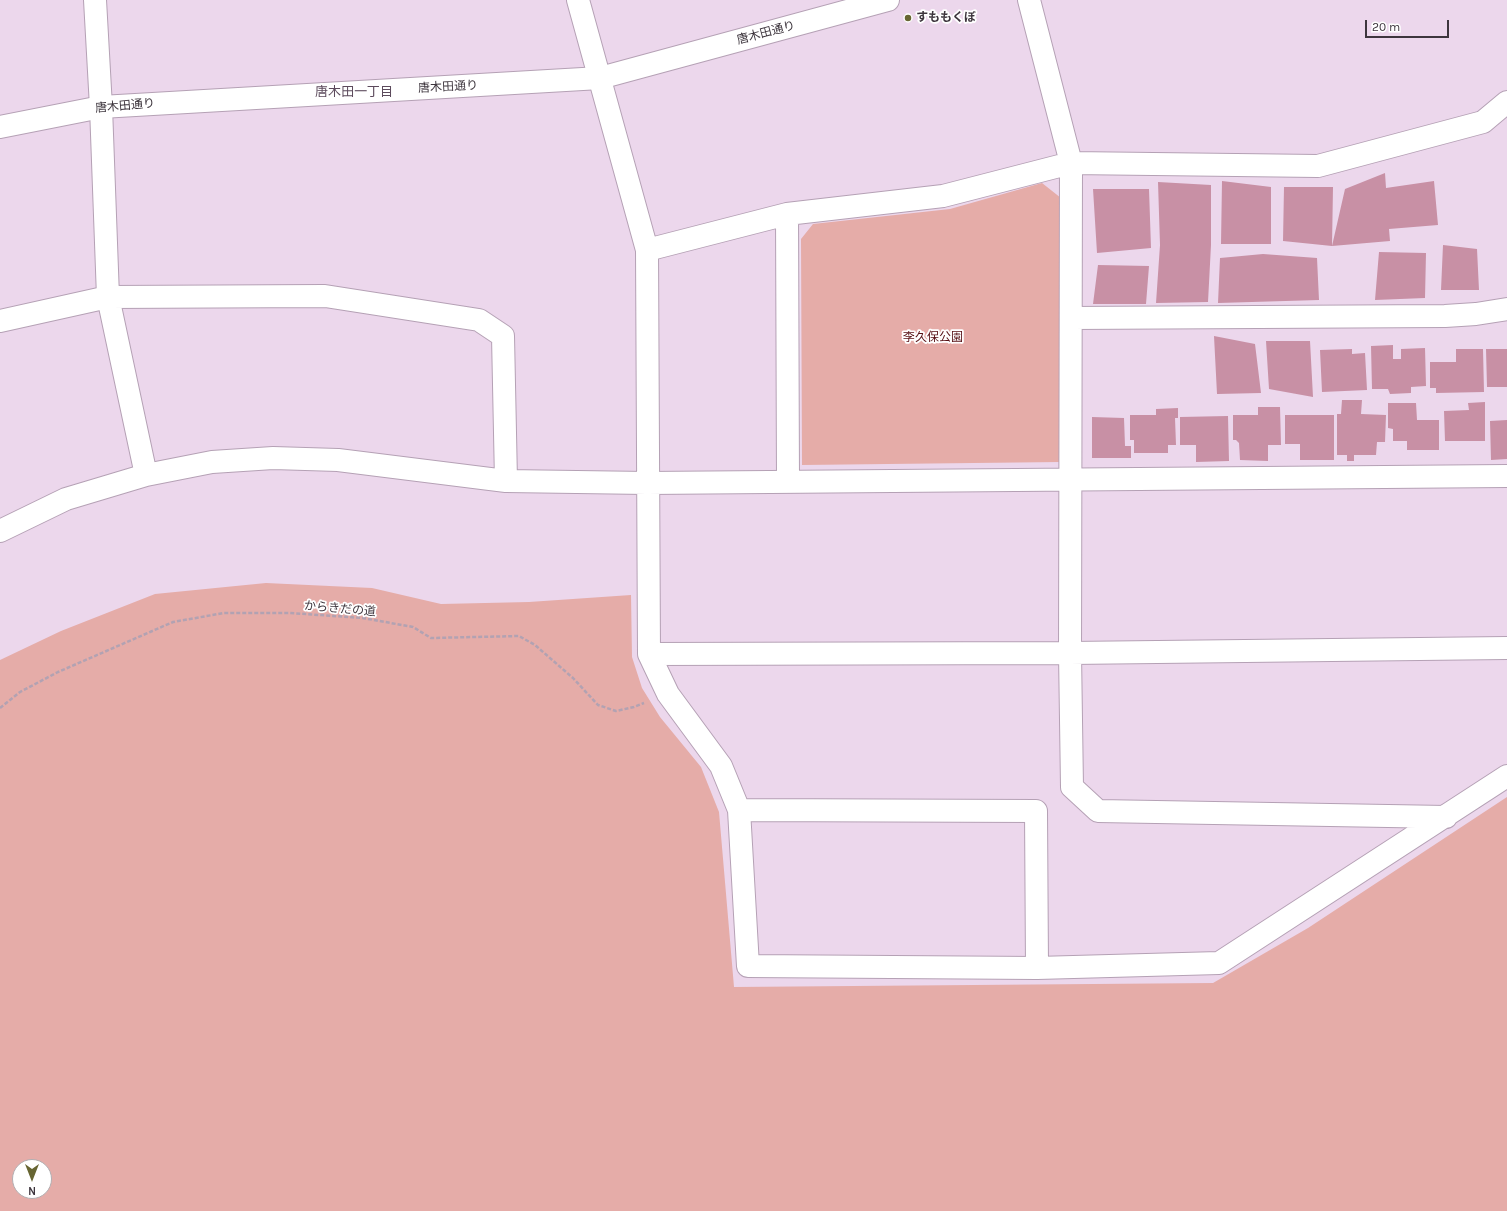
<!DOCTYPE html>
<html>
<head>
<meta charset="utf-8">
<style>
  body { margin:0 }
  #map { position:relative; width:1507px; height:1211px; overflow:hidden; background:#ecd7ec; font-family:Karla,sans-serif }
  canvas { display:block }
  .north { position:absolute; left:12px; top:1159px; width:40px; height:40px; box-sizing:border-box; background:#fff; border:1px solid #b1aeb1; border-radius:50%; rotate:180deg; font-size:11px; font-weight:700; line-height:16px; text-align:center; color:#3d353d }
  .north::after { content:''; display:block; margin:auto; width:14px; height:18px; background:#676532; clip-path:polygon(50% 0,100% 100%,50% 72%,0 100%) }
  .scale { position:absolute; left:1365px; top:20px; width:84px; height:18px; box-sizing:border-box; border:2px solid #3d353d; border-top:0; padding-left:5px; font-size:12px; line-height:14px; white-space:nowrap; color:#3d353d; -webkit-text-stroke:3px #fff; paint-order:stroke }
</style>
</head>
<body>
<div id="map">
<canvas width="1507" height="1211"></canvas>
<div class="north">N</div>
<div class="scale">20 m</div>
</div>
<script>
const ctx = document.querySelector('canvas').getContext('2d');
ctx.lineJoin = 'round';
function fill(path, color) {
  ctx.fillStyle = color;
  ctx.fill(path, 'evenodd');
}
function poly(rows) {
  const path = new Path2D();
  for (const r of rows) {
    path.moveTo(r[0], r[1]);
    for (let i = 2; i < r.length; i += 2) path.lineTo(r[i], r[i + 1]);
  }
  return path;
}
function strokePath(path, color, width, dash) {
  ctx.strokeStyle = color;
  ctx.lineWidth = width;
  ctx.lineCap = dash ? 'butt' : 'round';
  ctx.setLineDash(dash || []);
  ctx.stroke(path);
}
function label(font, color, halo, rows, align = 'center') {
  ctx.font = font + ' Karla,"Noto Sans JP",sans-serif';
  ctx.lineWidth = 3.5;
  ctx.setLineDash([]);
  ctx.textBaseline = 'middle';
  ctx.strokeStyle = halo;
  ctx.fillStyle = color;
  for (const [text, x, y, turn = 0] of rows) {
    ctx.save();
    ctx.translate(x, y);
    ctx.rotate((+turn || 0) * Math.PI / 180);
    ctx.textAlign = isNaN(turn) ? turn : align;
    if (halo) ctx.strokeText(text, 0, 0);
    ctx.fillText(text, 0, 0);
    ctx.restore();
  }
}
fill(poly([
  [1042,183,1061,198,1060,462,802,465,801,239,813,224,950,209],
  [266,583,372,588,441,604,529,602,631,595,632,657,642,688,660,717,701,767,719,812,734,987,1213,983,1308,928,1507,797,1507,1211,0,1211,0,660,61,631,155,594],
  [20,1167,44,1167,44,1191,20,1191]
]), '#e5aca8');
fill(poly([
  [1385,173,1386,188,1434,181,1438,225,1389,229,1390,241,1332,246,1345,189],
  [1222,181,1271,187,1271,244,1221,244],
  [1158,182,1211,185,1211,245,1208,302,1156,303,1160,245],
  [1284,187,1333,187,1332,246,1283,241],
  [1093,189,1149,189,1151,248,1097,253],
  [1443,245,1477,249,1479,290,1441,290],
  [1379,252,1426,253,1425,298,1375,300],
  [1263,254,1317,258,1319,300,1218,303,1220,258],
  [1098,265,1149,266,1146,304,1093,304],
  [1214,336,1255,344,1261,393,1217,394],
  [1266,341,1310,341,1313,397,1269,389],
  [1393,345,1393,359,1401,359,1401,349,1425,348,1426,386,1411,387,1411,393,1390,394,1388,389,1372,389,1371,346],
  [1352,349,1352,354,1365,353,1367,390,1322,392,1320,350],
  [1456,349,1483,349,1484,392,1436,393,1436,388,1430,388,1430,362,1456,362],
  [1486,349,1507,349,1507,387,1487,387],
  [1342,400,1362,400,1361,414,1386,415,1385,442,1377,442,1376,455,1354,455,1354,461,1347,461,1347,455,1337,455,1337,414,1341,414],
  [1485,402,1485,441,1445,441,1444,411,1469,410,1468,403],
  [1388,403,1416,403,1417,420,1439,420,1439,450,1407,450,1407,441,1393,441,1393,429,1388,428],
  [1258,407,1280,407,1281,445,1268,445,1268,461,1240,460,1239,443,1236,440,1233,440,1233,415,1258,415],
  [1178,408,1178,418,1175,418,1176,445,1168,445,1168,453,1134,453,1134,440,1130,440,1130,415,1156,415,1156,409],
  [1285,415,1334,415,1334,460,1300,460,1300,444,1285,444],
  [1228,416,1229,461,1196,462,1196,445,1180,445,1180,417],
  [1092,417,1124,418,1125,446,1131,446,1131,458,1092,458],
  [1507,420,1507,459,1491,460,1490,421]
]), '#c890a5');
const minor = poly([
  [95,0,101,107,108,297,146,475],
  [578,0,647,250,649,654,668,694,721,766,739,810,748,966,1037,968,1219,963,1507,776],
  [1029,0,1071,163,1070,653,1072,787,1098,811,1446,817],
  [787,214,788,482],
  [647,250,787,214,943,196,1071,163,1318,166,1483,122,1507,102],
  [1071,318,1445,316,1476,314,1507,309],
  [0,321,108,297,325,296,479,320,503,336,506,481],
  [0,531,66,499,146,475,212,462,273,458,338,460,506,481,647,483,1507,476],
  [649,654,1070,653,1507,648],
  [739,810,1036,811,1037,968]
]);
const tertiary = poly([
  [0,127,101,107,600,78,888,0]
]);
strokePath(minor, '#b5a1b5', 24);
strokePath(tertiary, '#b5a1b5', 24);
strokePath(poly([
  [0,708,20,692,58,672,173,622,224,613,290,613,363,618,413,627,431,638,519,636,535,645,573,678,598,705,616,711,634,707,644,703]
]), '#b2a2b2', 2.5, [4, 2]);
strokePath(minor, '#fff', 22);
strokePath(tertiary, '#fff', 22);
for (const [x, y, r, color] of [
  [908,18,4,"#676532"]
]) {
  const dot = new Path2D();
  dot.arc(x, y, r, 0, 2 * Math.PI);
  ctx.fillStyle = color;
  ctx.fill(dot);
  strokePath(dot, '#fff', 1.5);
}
label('bold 12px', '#3d353d', '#fff', [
  ["すももくぼ",916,18]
], 'left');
label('12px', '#3d353d', '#fff', [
  ["唐木田通り",766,33,-15],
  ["唐木田通り",448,87,-3],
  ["唐木田通り",125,106,-5],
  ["からきだの道",340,609,5]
]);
label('12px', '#550e13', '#fff', [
  ["李久保公園",933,338]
]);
label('13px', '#5c4a5c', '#fff', [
  ["唐木田一丁目",354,92]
]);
</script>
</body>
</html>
